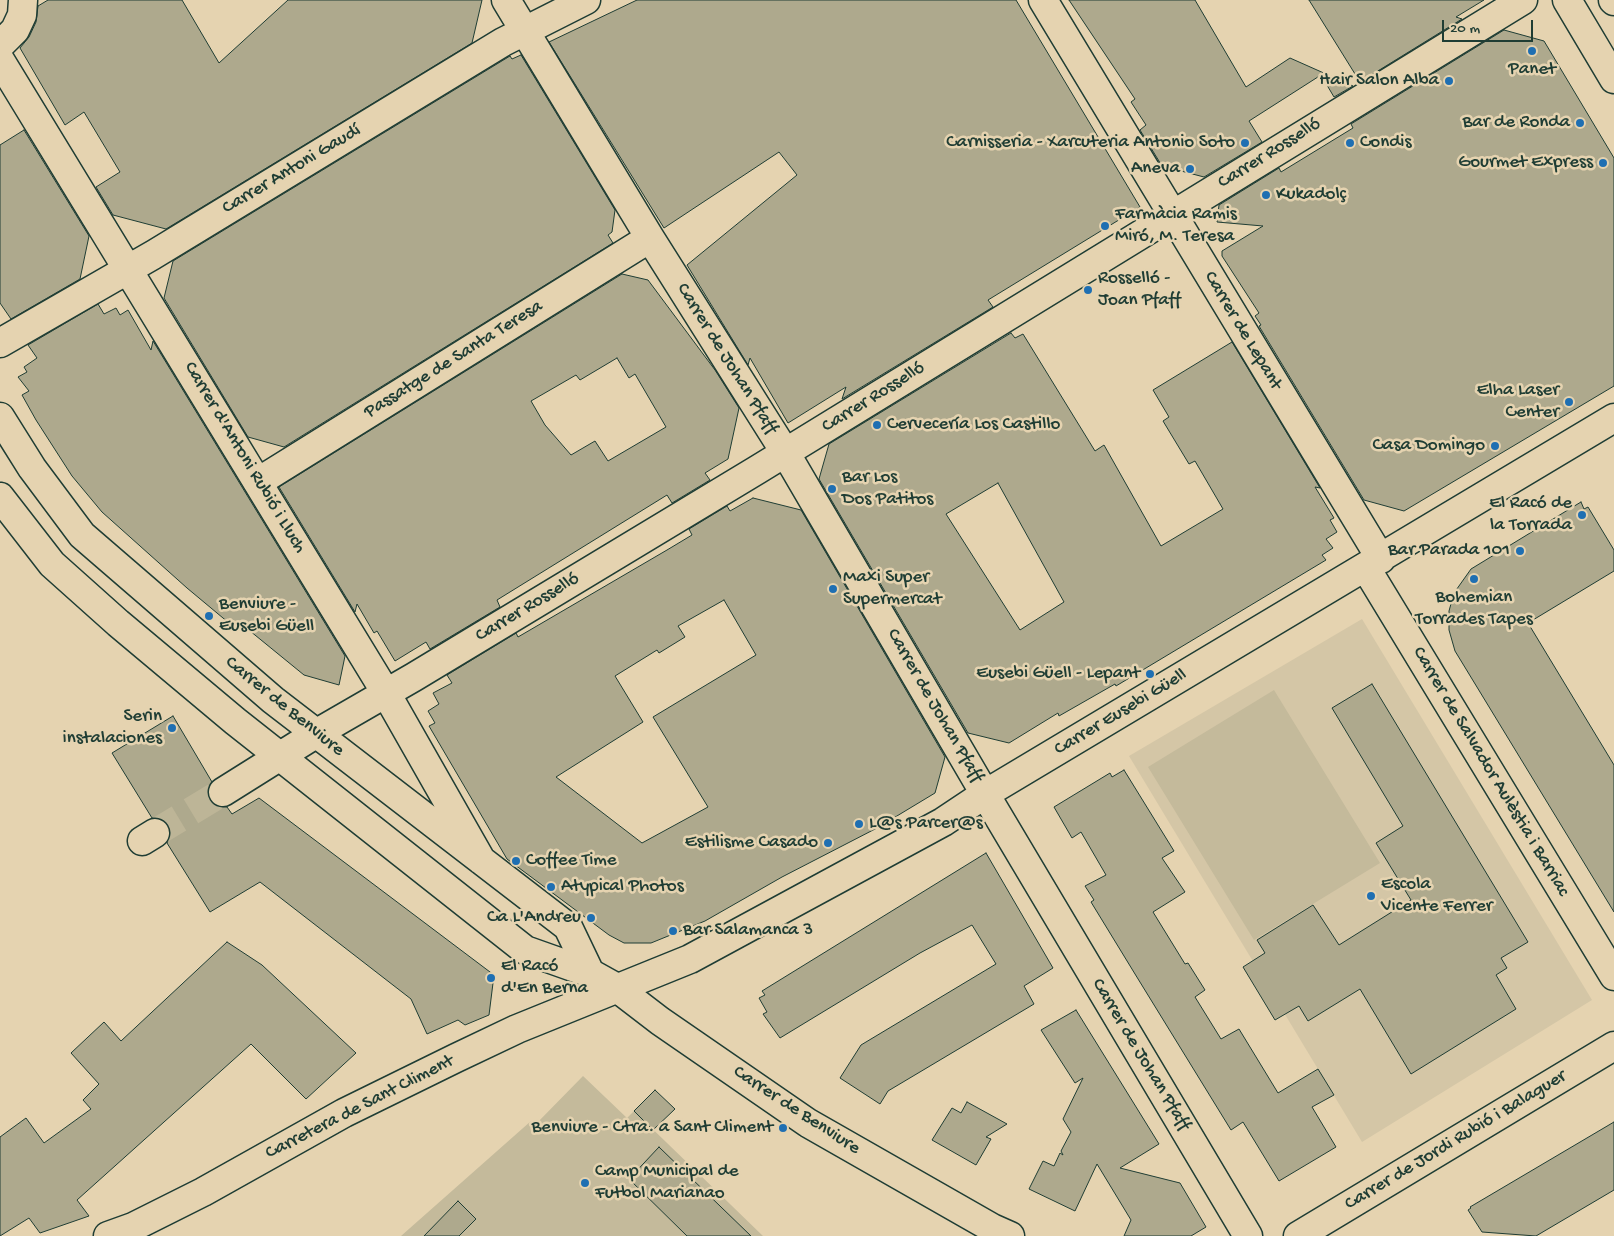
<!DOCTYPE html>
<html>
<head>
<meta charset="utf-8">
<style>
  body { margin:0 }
  #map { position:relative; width:1614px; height:1236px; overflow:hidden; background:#e5d3b0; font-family:"Gochi Hand",sans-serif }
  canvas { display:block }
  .scale { position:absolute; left:1442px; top:20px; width:91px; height:22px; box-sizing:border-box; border:2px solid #1f3d34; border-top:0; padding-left:6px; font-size:15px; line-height:18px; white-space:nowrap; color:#1f3d34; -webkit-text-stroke:4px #e5d3b0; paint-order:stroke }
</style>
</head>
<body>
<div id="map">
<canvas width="1614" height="1236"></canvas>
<div class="scale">20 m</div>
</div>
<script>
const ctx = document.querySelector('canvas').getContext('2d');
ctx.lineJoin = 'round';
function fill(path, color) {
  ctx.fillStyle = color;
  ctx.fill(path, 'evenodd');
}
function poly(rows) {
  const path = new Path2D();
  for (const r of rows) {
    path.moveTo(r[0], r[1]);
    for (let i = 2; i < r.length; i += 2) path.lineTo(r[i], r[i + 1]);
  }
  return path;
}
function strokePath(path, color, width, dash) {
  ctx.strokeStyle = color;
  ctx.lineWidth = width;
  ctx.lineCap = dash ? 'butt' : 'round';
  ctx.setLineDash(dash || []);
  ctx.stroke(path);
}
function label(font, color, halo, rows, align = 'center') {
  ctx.font = font + ' "Gochi Hand",sans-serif';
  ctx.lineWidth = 5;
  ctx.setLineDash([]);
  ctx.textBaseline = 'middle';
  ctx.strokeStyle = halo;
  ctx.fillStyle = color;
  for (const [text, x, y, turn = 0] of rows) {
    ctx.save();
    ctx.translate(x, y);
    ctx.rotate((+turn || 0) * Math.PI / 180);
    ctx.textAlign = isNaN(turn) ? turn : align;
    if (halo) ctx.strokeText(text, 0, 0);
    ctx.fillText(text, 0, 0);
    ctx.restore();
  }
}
fill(poly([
  [1362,619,1592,1000,1362,1142,1129,756]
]), '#d4c6a6');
fill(poly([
  [1274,690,1380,863,1254,940,1148,767],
  [583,1076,627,1118,634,1111,763,1236,401,1236,531,1121,535,1125]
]), '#c4ba9b');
const building = poly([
  [48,0,182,0,219,63,288,0,482,0,472,43,166,229,113,215,96,187,120,172,84,112,65,125,20,48,29,37,36,22,38,6,48,0],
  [637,0,1016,0,1140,207,988,300,993,307,842,399,846,387,788,423,750,358,748,365,687,265,797,175,779,152,664,228,549,42,637,0],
  [1069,0,1195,0,1246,87,1290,58,1353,86,1334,97,1321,75,1249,121,1262,142,1204,177,1162,166,1140,130,1146,125,1131,102,1135,99,1069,0],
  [1309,0,1484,0,1456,17,1462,19,1360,82,1309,0],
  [1504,30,1544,41,1614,158,1614,386,1404,511,1364,500,1259,326,1261,325,1255,316,1259,313,1222,256,1222,251,1263,226,1217,222,1219,205,1279,168,1281,172,1353,128,1351,124,1504,30],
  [521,55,615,210,612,232,608,235,613,243,284,447,248,437,164,298,173,261,510,56,512,59,521,55],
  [24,130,89,236,80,279,11,319,0,303,0,145,24,130],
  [622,274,648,280,715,370,739,408,728,459,705,473,710,480,672,503,667,495,497,600,500,607,430,649,426,642,395,661,377,631,374,633,357,604,355,612,279,487,622,274],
  [617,358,629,378,635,374,666,427,608,461,595,441,571,455,545,425,531,401,576,375,580,380,617,358],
  [98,304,104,314,116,308,120,315,128,310,151,350,153,341,345,656,339,685,304,675,239,622,235,628,187,588,102,512,72,476,36,420,22,395,29,391,18,377,27,372,24,367,37,358,28,345,98,304],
  [1011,333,1015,338,1023,334,1095,451,1104,445,1161,546,1223,509,1195,461,1189,464,1163,421,1169,417,1153,390,1232,342,1320,488,1315,487,1334,518,1330,520,1337,532,1326,539,1333,548,1322,555,1326,560,1116,686,1115,684,1059,716,1058,713,1009,743,968,733,819,479,829,444,1011,333],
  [998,483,1064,602,1020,630,946,514,998,483],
  [753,498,801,510,945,757,935,793,877,828,782,877,705,921,651,943,624,943,609,935,507,859,429,726,435,723,428,711,439,704,433,693,452,683,447,675,516,633,518,637,667,550,692,535,689,529,727,506,730,511,753,498],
  [724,600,756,655,653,717,708,807,642,843,556,777,643,722,615,676,657,650,659,653,685,637,678,626,724,600],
  [1581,502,1584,509,1588,507,1614,550,1614,571,1528,623,1614,765,1614,912,1455,651,1449,630,1449,611,1454,593,1471,569,1581,502],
  [1372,684,1528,942,1501,958,1507,968,1496,975,1516,1009,1411,1074,1360,989,1308,1021,1299,1006,1275,1020,1243,967,1265,953,1257,940,1313,905,1339,945,1411,900,1376,843,1403,826,1332,708,1372,684],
  [173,716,212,782,207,792,210,801,216,806,227,807,232,814,259,798,494,975,489,1015,465,1025,458,1020,427,1034,411,999,260,882,210,912,167,843,171,833,169,825,162,819,152,818,112,753,173,716],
  [1124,770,1174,851,1162,858,1185,892,1153,912,1185,964,1188,963,1205,990,1195,997,1221,1039,1239,1029,1278,1093,1318,1069,1334,1095,1312,1107,1336,1147,1279,1181,1243,1122,1231,1130,1135,974,1091,902,1094,900,1085,886,1106,875,1081,832,1072,838,1054,807,1110,773,1112,777,1124,770],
  [986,853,1053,968,1024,986,1034,1004,888,1091,880,1104,840,1078,861,1045,996,964,972,925,920,953,780,1038,763,1014,767,1012,759,998,765,995,762,991,986,853],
  [227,942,262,965,356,1053,306,1099,251,1044,77,1200,89,1216,40,1233,29,1218,0,1236,0,1137,26,1118,44,1143,91,1109,83,1100,99,1084,71,1053,104,1022,121,1041,227,942],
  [1076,1010,1159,1144,1120,1168,1180,1183,1206,1227,1191,1236,1124,1236,1131,1220,1097,1164,1075,1211,1029,1189,1043,1161,1054,1166,1060,1153,1063,1155,1061,1151,1071,1132,1063,1119,1083,1078,1075,1083,1041,1030,1076,1010],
  [655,1090,675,1109,653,1130,634,1111,655,1090],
  [967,1102,1007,1124,986,1137,991,1139,976,1165,932,1140,952,1108,961,1113,967,1102],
  [1614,1122,1614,1190,1536,1236,1482,1232,1468,1210,1471,1208,1470,1207,1614,1122],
  [659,1147,751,1236,687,1236,629,1179,659,1147],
  [458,1201,476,1219,459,1236,424,1236,458,1201]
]);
fill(building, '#aea98d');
strokePath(building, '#1f3d34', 1);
strokePath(poly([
  [155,833,223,792]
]), '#bdb597', 28, [28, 14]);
const minor = poly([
  [506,0,650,238,785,452,985,794,1248,1236],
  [1043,0,1381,559],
  [1567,0,1614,79],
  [1613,0,1614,1],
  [0,45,15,30,22,15,23,0],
  [0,60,386,693,481,860],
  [0,343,153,255,503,42,586,0],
  [0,417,32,468,82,535,273,700,568,927,590,973],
  [258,482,650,238],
  [0,497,52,564,118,623,235,721,525,950,590,973,617,988,660,1021,808,1123,992,1228,1010,1236],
  [1366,568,1614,976],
  [223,792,317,733,414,677,757,470,1523,0],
  [142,841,155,833],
  [108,1236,133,1227,203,1192,344,1113,456,1058,517,1029,690,959,943,822,985,794,1614,418],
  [1298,1236,1614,1046]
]);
strokePath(minor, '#1f3d34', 31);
strokePath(minor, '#e5d3b0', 28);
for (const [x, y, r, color] of [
  [1532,51,5,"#1f6fb2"],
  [1449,81,5,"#1f6fb2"],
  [1580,123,5,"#1f6fb2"],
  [1245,143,5,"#1f6fb2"],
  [1350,143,5,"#1f6fb2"],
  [1603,163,5,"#1f6fb2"],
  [1190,169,5,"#1f6fb2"],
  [1266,195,5,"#1f6fb2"],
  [1105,226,5,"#1f6fb2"],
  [1088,290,5,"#1f6fb2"],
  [1569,402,5,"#1f6fb2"],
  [877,425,5,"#1f6fb2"],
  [1495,446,5,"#1f6fb2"],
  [832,489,5,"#1f6fb2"],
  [1582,515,5,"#1f6fb2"],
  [1520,551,5,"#1f6fb2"],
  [1474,579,5,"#1f6fb2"],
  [833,589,5,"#1f6fb2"],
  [209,616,5,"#1f6fb2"],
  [1150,674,5,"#1f6fb2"],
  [172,728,5,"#1f6fb2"],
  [859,824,5,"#1f6fb2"],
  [828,843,5,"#1f6fb2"],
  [516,861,5,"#1f6fb2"],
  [551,887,5,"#1f6fb2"],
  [1371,896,5,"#1f6fb2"],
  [591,918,5,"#1f6fb2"],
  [673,931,5,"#1f6fb2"],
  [491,978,5,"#1f6fb2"],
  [783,1128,5,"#1f6fb2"],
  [585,1183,5,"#1f6fb2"]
]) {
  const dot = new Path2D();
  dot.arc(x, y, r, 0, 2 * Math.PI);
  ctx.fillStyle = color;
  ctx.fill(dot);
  strokePath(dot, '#e5d3b0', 2);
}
label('19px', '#1f3d34', '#e5d3b0', [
  ["Panet",1532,70,"center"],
  ["Hair Salon Alba",1439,81,"right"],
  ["Bar de Ronda",1570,123,"right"],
  ["Carnisseria - Xarcuteria Antonio Soto",1235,143,"right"],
  ["Condis",1360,143],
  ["Gourmet Express",1593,163,"right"],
  ["Aneva",1180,169,"right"],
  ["Kukadolç",1276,195],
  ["Farmàcia Ramis",1115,215],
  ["Miró, M. Teresa",1115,237],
  ["Rosselló -",1098,279],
  ["Joan Pfaff",1098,301],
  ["Elha Laser",1559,391,"right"],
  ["Center",1559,413,"right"],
  ["Cervecería Los Castillo",887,425],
  ["Casa Domingo",1485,446,"right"],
  ["Bar Los",842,478],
  ["Dos Patitos",842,500],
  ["El Racó de",1572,504,"right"],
  ["la Torrada",1572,526,"right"],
  ["Bar Parada 101",1510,551,"right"],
  ["Maxi Super",843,578],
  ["Supermercat",843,600],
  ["Bohemian",1474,598,"center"],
  ["Torrades Tapes",1474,620,"center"],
  ["Benviure -",219,605],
  ["Eusebi Güell",219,627],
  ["Eusebi Güell - Lepant",1140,674,"right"],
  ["Serin",162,717,"right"],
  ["instalaciones",162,739,"right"],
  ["L@s Parcer@s",869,824],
  ["Estilisme Casado",818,843,"right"],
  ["Coffee Time",526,861],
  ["Escola",1381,885],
  ["Vicente Ferrer",1381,907],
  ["Atypical Photos",561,887],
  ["Ca L'Andreu",581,918,"right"],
  ["Bar Salamanca 3",683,931],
  ["El Racó",501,967],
  ["d'En Berna",501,989],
  ["Benviure - Ctra. a Sant Climent",773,1128,"right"],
  ["Camp Municipal de",595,1172],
  ["Futbol Marianao",595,1194]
], 'left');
label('19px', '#1f3d34', '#e5d3b0', [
  ["Carrer Rosselló",1270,154,-32],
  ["Carrer Antoni Gaudí",292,170,-31],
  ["Carrer de Lepant",1242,331,59],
  ["Carrer de Johan Pfaff",726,359,58],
  ["Passatge de Santa Teresa",454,360,-32],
  ["Carrer Rosselló",874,398,-32],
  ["Carrer d'Antoni Rubió i Lluch",244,458,59],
  ["Carrer Rosselló",528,608,-31],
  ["Carrer de Johan Pfaff",934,706,60],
  ["Carrer de Benviure",284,707,39],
  ["Carrer Eusebi Güell",1121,713,-31],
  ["Carrer de Salvador Aulèstia i Barriac",1490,772,59],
  ["Carrer de Johan Pfaff",1140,1055,59],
  ["Carretera de Sant Climent",360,1108,-27],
  ["Carrer de Benviure",796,1111,33],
  ["Carrer de Jordi Rubió i Balaguer",1456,1141,-31]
]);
</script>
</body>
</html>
